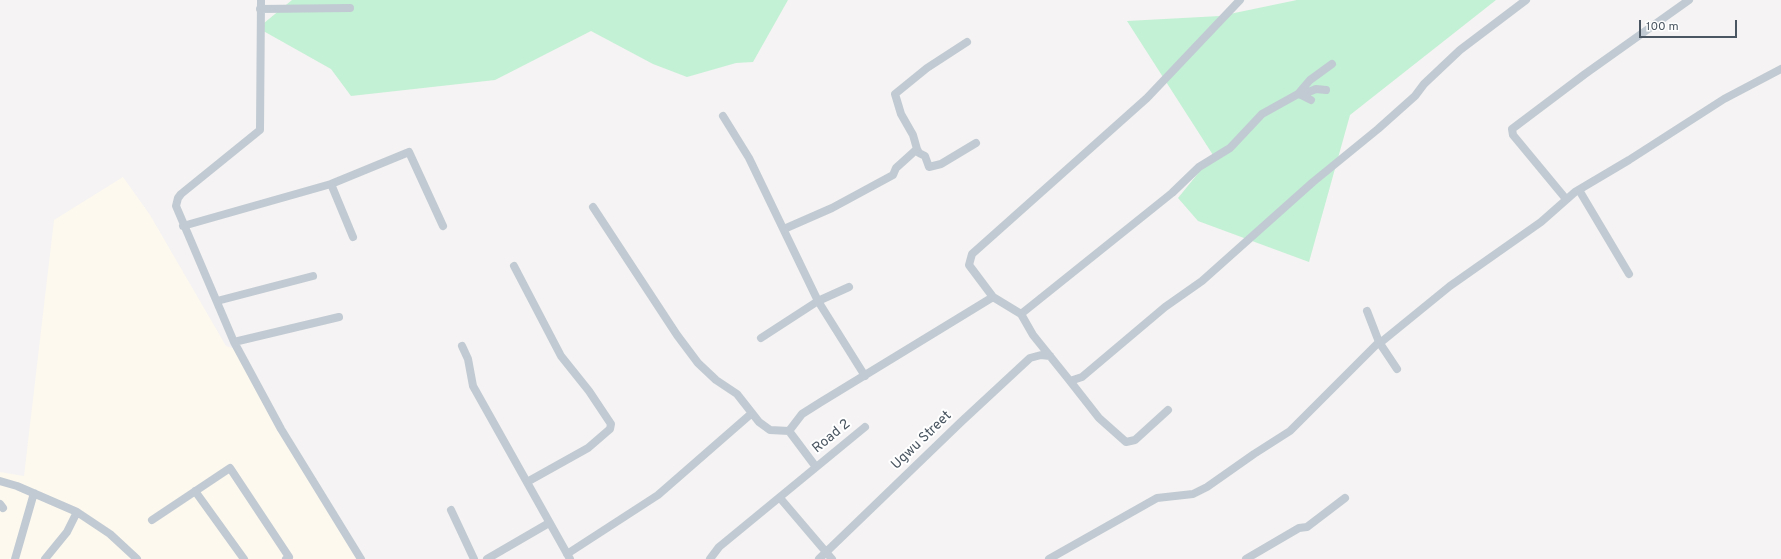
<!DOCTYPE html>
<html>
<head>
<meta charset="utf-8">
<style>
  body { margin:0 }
  #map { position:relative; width:1781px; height:559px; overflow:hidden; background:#f5f3f3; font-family:Overpass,sans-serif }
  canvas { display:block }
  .scale { position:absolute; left:1639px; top:20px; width:98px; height:18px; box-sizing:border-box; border:2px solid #4a5661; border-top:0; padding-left:5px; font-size:12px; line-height:14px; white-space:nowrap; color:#4a5661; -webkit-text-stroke:3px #fff; paint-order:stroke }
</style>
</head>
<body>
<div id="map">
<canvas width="1781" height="559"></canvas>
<div class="scale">100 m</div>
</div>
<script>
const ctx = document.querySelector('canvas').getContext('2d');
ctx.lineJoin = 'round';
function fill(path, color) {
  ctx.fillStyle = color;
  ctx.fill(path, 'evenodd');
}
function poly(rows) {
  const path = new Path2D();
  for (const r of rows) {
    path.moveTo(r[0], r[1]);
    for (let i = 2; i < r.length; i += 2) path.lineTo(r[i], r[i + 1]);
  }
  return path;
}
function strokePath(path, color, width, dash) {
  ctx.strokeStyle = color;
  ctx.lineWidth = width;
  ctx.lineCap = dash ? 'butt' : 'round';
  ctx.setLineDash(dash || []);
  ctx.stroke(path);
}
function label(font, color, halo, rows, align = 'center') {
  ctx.font = font + ' Overpass,sans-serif';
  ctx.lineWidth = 4;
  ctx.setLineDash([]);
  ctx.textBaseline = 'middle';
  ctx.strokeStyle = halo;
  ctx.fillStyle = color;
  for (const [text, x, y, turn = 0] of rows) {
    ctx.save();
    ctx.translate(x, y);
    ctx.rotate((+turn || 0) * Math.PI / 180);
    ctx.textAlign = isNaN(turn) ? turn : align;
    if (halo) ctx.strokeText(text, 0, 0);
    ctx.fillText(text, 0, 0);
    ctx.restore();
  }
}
fill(poly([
  [123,177,150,215,226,346,235,349,362,559,0,559,0,472,24,476,54,220]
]), '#fdf9ef');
fill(poly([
  [292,0,788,0,753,62,736,63,687,77,653,64,591,31,495,80,351,96,331,69,258,28],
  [1297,0,1496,0,1350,115,1309,262,1198,221,1178,198,1213,155,1127,21,1220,16]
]), '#c3f1d5');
strokePath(poly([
  [261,0,260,130,181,194,178,198,176,206,234,342,281,429,361,559],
  [1240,0,1147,98,972,254,969,265,993,297,1021,314,1033,335,1070,381,1082,377,1165,307,1202,281,1313,182,1378,129,1415,96,1424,84,1460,50,1526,0],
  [260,9,350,8],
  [1298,94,1301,95,1316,89,1326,90],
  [1301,95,1311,100],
  [723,116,749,158,818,301,865,376],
  [917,149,919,153,925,156,929,167,941,164,976,143],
  [331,184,353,237],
  [1579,190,1629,274],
  [1566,199,1513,135,1512,129,1585,74,1689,0],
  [593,207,677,335,698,363,716,380,737,394,759,422,770,430,789,431,816,467],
  [183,226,331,184,409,152,443,226],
  [784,229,832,208,893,175,896,168,917,149,913,135,901,114,895,94,927,68,967,42],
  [514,266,561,356,589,391,611,424,610,429,588,448,527,482],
  [217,301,313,276],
  [1367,311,1379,342,1397,369],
  [1021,314,1172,193,1199,167,1230,148,1262,114,1298,94,1310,80,1332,64],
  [761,338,818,301,849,287],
  [234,342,339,317],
  [1380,343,1450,286,1541,222,1575,192,1629,160,1724,99,1781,69],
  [462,346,468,359,473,386,570,559],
  [1070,381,1099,418,1126,442,1135,440,1168,410],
  [789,431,802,414,821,402,993,297],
  [0,481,17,486,77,512,110,534,137,559],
  [195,491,244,559],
  [780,498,832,559],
  [0,504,3,508],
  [451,510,474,559],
  [152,520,230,468,289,557,286,559],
  [567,554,658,495,752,413],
  [15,559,34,493],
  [45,559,67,532,77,512],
  [487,559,549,523],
  [710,559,719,547,865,427],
  [819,559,961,422,1030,358,1041,355,1050,356],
  [1049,559,1157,498,1193,494,1207,487,1254,454,1290,431,1379,342],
  [1246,559,1299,528,1307,527,1345,498]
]), '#c1cad2', 8);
label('14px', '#4a5661', '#fff', [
  ["Road 2",832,437,-40],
  ["Ugwu Street",922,441,-44]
]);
</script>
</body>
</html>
